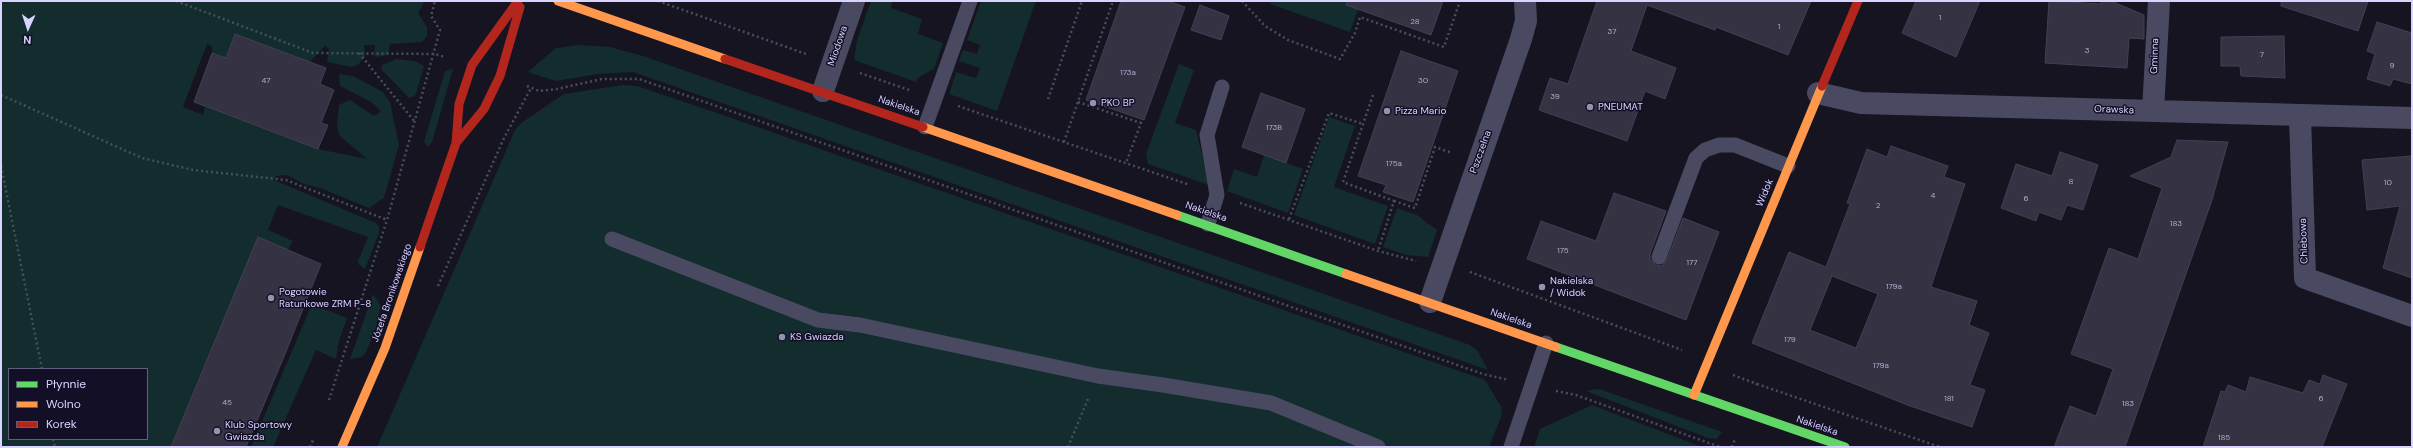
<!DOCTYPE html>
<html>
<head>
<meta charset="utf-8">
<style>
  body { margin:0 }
  #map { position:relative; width:2413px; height:448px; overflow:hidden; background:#161421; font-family:"DM Sans",sans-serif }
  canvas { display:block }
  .frame { position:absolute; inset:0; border:2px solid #d9d4ff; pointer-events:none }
  .legend { position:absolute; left:8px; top:368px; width:140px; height:72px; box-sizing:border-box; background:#130f26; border:1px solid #625e7d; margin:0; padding:5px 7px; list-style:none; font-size:12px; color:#d9d4ff }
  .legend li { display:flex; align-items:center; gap:8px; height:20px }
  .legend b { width:20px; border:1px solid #625e7d }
  .north { position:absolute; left:8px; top:8px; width:40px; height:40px; -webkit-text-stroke:3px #130f26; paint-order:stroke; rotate:183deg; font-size:11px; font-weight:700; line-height:16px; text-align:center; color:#d9d4ff }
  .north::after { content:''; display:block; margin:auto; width:14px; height:18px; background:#d9d4ff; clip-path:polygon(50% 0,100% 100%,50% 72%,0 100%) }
</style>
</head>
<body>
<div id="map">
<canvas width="2413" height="448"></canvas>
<div class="frame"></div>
<ul class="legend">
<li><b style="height:5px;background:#63d668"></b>Płynnie</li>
<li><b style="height:5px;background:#ff974d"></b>Wolno</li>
<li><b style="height:5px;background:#b3261e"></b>Korek</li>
</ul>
<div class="north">N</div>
</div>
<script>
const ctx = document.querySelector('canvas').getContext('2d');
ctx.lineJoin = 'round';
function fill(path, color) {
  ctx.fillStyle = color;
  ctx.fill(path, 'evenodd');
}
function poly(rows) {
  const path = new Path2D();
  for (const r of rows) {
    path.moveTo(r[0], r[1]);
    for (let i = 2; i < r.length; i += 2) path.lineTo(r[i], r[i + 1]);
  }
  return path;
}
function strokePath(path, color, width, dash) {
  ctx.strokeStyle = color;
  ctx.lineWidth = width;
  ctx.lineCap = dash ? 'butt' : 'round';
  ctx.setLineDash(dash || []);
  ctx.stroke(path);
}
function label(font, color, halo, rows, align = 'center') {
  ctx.font = font + ' "DM Sans",sans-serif';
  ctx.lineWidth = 3;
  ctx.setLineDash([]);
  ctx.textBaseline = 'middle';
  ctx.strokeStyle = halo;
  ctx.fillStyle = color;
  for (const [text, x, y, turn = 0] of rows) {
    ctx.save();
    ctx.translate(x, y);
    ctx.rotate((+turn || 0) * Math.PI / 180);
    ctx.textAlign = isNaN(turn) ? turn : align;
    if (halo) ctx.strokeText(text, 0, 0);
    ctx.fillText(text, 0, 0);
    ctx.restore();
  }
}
fill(poly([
  [1,1,425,1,418,13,427,27,427,36,422,42,391,44,389,47,389,54,384,56,374,57,375,45,364,45,365,56,358,65,351,67,327,62,329,49,325,46,310,62,235,34,226,58,212,53,212,47,207,44,183,107,203,115,205,107,318,149,367,159,339,135,337,123,339,105,350,100,374,116,381,111,371,102,340,86,339,74,353,76,383,92,390,102,399,145,384,198,369,208,320,188,304,184,287,175,276,176,274,180,376,223,379,226,379,233,365,269,359,265,358,261,368,237,278,205,268,230,293,241,287,251,219,332,171,447,1,447],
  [9,369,147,369,147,439,9,439],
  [871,1,893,1,891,8,922,19,918,34,943,43,934,69,919,77,916,82,854,60,857,40],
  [981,1,1036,1,997,111,949,94,956,72,976,78,980,68,959,61,963,50,977,54,980,45,967,40],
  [1271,1,1361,1,1350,32,1270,4],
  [580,45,610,47,643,56,1470,345,1477,350,1488,370,633,72,598,74,556,81,528,72,556,48],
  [396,59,415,61,424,66,416,94,413,97,409,98,381,69,382,65],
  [1179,64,1194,70,1175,123,1196,130,1209,185,1148,164,1146,154],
  [453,69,432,142,428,147,424,142,445,71],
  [623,85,637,86,714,112,1485,380,1502,408,1501,417,1489,447,377,447,515,130,521,123,564,94],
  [1329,117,1355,126,1334,187,1388,206,1375,244,1294,215],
  [1264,155,1303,169,1288,213,1227,191,1234,169,1257,177],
  [1397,208,1417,215,1437,230,1428,257,1406,255,1383,247],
  [373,294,381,306,375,331,366,352,362,357,350,359],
  [312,304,347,318,339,341,336,359,316,350,273,447,251,447],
  [1596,389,1602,390,1722,432,1717,439,1708,438,1586,391],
  [1592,405,1702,447,1534,447,1540,429]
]), '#132c2d');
const building = poly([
  [1121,1,1168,1,1185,7,1144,120,1086,100,1121,1],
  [1347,1,1443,1,1431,35,1346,5,1347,1],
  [1597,1,1811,1,1788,55,1716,27,1715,30,1647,5,1631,51,1676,68,1665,99,1645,91,1627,141,1539,110,1550,78,1568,84,1597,1],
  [1916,1,1980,1,1956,57,1902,33,1916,1],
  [2049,1,2101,4,2101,1,2111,1,2144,15,2144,39,2129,38,2127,68,2045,63,2049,1],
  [2281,1,2368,1,2358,31,2281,6,2281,1],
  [1200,5,1229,16,1221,40,1191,30,1200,5],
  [2377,22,2412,33,2412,84,2393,79,2390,86,2367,79,2375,54,2367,51,2377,22],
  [235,34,326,68,320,84,334,90,321,123,328,125,318,149,194,102,212,53,226,58,235,34],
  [2284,36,2285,78,2241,76,2240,66,2221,66,2221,37,2284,36],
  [1401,51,1458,71,1413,202,1383,192,1386,185,1358,176,1401,51],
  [1261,93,1305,109,1286,163,1242,147,1261,93],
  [2177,140,2228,142,2212,200,2125,447,2054,447,2070,406,2096,416,2113,369,2071,354,2109,248,2138,259,2162,188,2130,176,2171,157,2177,140],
  [1891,146,1948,166,1944,177,1965,184,1931,287,1977,301,1969,325,1989,333,1970,385,1985,390,1972,427,1910,406,1752,343,1789,252,1826,267,1850,204,1847,203,1867,149,1887,157,1891,146],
  [1832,276,1878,294,1856,348,1810,330,1832,276],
  [2060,152,2098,165,2083,210,2067,205,2061,220,2039,212,2036,221,2001,208,2016,164,2052,176,2060,152],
  [2412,156,2412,278,2383,268,2400,206,2367,210,2362,160,2412,156],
  [1614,193,1666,211,1650,254,1650,259,1656,265,1661,266,1667,260,1683,218,1719,232,1686,320,1527,259,1541,221,1596,241,1614,193],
  [258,237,321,264,283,359,246,447,171,447,258,237],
  [2323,375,2347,384,2322,447,2203,447,2221,391,2225,392,2228,385,2246,392,2250,377,2303,393,2309,380,2320,384,2323,375]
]);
fill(building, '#343243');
strokePath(building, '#433f54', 1);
strokePath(poly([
  [176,1,313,53,435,54,445,57],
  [658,1,806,54],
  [1242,1,1265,26,1288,40,1340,59,1355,33,1360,17,1444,47,1460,1],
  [359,53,415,122],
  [860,73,912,91],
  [527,86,539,91,557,89,602,79,639,79,1483,374,1509,380],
  [1,95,142,158,193,170,286,180,387,220,440,30,431,16,435,1],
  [1373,95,1343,182,1394,201,1378,251],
  [1048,99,1082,1],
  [1078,102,1141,123,1126,163],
  [958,106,1190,185],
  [1064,142,1113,1],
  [1,166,42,369],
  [1394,201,1415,208,1435,147,1452,153],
  [1240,203,1378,251,1416,261],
  [1289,219,1329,113,1363,124],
  [1470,272,1682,350],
  [438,286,504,138,531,88],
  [1733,375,1757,384,1755,387],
  [1757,384,1940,447],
  [1556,391,1576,395,1720,447],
  [329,400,387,220],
  [53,439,55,447],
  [310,447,314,438],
  [1068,447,1088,399],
  [1732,447,1735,439]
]), '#44505f', 2.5, [2, 3]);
strokePath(poly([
  [925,127,970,1],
  [1208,224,1217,195,1207,135,1222,87],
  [612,239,818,320,860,325,1098,376,1163,385,1271,403,1378,447],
  [1659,257,1696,158,1705,150,1719,145,1735,145,1788,166],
  [1511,447,1546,343]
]), '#4a4962', 15);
strokePath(poly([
  [823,91,854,1],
  [1818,93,1861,103,2412,118],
  [2153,111,2159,1],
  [2300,115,2305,278,2412,316],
  [1430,302,1521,39,1526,21,1525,1]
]), '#4a4962', 22);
strokePath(poly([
  [1177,215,1346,274],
  [1556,347,1845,447]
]), '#63d668', 9);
strokePath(poly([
  [558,1,725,59],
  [923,127,1177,215],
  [1346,274,1556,347],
  [1694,395,1822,86],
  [342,447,385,348,420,247]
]), '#ff974d', 9);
strokePath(poly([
  [725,59,923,127],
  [1822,86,1858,1],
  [456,143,484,109,500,76,520,7],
  [420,247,456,143,459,104,472,65,518,1]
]), '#b3261e', 9);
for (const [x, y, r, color] of [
  [1093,103,4,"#9591b1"],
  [1590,107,4,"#9591b1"],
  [1387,111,4,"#9591b1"],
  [1542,287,4,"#9591b1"],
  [271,298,4,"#9591b1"],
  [782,337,4,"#9591b1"],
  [217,431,4,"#9591b1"]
]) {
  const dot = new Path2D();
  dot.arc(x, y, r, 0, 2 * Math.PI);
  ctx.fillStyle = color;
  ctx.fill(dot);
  strokePath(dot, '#130f26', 1.5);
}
label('8px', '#b0acd0', null, [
  ["1",1940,18],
  ["28",1415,22],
  ["1",1779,27],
  ["37",1612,32],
  ["3",2087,51],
  ["7",2262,55],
  ["9",2392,66],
  ["173a",1128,73],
  ["47",266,81],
  ["30",1423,81],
  ["39",1555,97],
  ["173B",1274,128],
  ["175a",1394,164],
  ["8",2071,182],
  ["10",2388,183],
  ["4",1933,196],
  ["6",2026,199],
  ["2",1878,206],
  ["183",2176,224],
  ["175",1563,251],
  ["177",1692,263],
  ["179a",1894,287],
  ["179",1790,340],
  ["179a",1881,366],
  ["181",1949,399],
  ["6",2321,399],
  ["45",227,403],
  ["183",2128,404],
  ["185",2224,438]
]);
label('10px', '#d9d4ff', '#130f26', [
  ["Miodowa",838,46,-71],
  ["Gminna",2155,56,-88],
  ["Nakielska",899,106,19],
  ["Orawska",2114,110,2],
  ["Pszczelna",1481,152,-70],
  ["Widok",1765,193,-67],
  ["Nakielska",1206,212,19],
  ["Chlebowa",2304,241,-92],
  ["Józefa Bronikowskiego",392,293,-71],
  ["Nakielska",1511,319,19],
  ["Nakielska",1817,426,19]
]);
label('10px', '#d9d4ff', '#130f26', [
  ["PKO BP",1101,103],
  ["PNEUMAT",1598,107],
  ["Pizza Mario",1395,111],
  ["Nakielska",1550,281],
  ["/ Widok",1550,293],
  ["Pogotowie",279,292],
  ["Ratunkowe ZRM P-8",279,304],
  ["KS Gwiazda",790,337],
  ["Klub Sportowy",225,425],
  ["Gwiazda",225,437]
], 'left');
</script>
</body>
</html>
